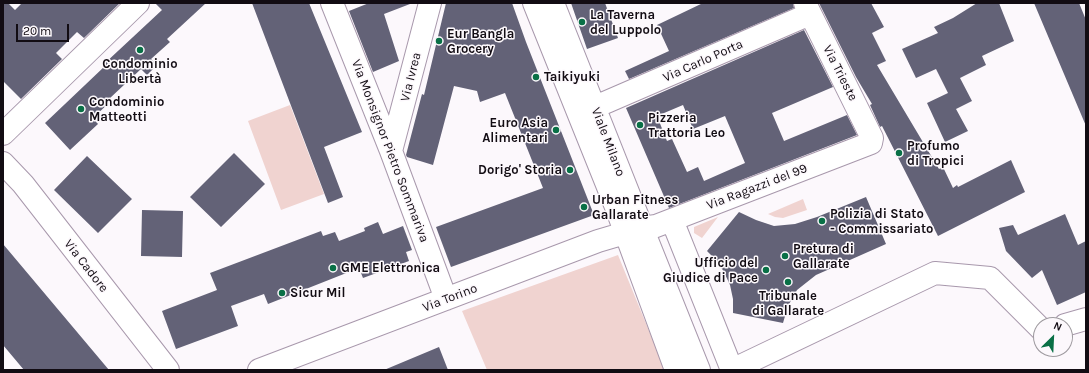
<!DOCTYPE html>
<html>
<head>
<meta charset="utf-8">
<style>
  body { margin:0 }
  #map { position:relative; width:1089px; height:373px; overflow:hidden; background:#fcf8fc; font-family:Karla,sans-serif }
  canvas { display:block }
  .frame { position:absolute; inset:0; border:4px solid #120c13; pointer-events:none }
  .north { position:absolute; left:1033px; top:317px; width:40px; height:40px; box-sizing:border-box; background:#fcf8fc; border:1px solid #9e9a9f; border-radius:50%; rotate:24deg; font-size:11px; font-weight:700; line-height:16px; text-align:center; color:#120c13 }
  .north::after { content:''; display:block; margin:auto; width:14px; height:18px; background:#097046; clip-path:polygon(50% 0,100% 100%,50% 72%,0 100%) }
  .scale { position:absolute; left:16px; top:24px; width:53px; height:18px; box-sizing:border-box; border:2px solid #120c13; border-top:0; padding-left:5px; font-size:12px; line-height:14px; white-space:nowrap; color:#120c13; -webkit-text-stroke:3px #fcf8fc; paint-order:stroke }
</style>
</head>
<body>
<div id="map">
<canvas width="1089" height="373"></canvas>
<div class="frame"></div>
<div class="north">N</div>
<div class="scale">20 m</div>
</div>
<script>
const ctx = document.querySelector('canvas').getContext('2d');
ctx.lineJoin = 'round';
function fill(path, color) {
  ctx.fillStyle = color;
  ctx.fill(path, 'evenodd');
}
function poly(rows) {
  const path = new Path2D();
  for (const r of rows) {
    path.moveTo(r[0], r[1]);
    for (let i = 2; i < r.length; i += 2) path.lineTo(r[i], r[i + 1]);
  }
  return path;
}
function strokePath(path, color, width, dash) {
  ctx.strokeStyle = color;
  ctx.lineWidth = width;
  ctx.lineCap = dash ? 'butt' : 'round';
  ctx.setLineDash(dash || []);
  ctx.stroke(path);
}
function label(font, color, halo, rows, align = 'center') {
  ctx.font = font + ' Karla,sans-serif';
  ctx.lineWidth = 3;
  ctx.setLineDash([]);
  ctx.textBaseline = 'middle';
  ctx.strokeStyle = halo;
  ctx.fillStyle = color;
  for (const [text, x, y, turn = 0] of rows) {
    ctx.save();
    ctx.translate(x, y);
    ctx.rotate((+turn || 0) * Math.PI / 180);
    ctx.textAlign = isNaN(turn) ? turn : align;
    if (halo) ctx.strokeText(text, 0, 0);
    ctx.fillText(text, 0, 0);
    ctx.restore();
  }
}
fill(poly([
  [290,105,324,194,281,210,248,121],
  [803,199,807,210,783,218,775,217,768,214],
  [718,217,702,238,694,233,694,227],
  [618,255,665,370,487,370,462,311]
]), '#f0d3d0');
fill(poly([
  [3,3,8,3,15,10,22,3,120,3,84,38,77,32,56,53,62,59,21,99,3,81],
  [155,3,206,3,167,39,170,42,151,59,157,65,147,75,141,69,109,99,111,101,93,118,98,124,70,150,45,123,105,66,104,64,162,10],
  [252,3,309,3,362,132,324,147,343,197,328,203],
  [369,3,410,4,384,14,399,61,373,72,349,11],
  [446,3,512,3,526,42,594,215,451,267,436,227,543,188,505,93,480,102,477,91,454,86,433,165,407,157,406,155,422,94,424,95],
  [571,3,605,3,618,38,587,49],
  [703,3,793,3,794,8,629,79,625,71,669,51,657,25],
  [819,3,871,3,884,27,872,33,886,61,877,65,939,169,943,167,953,188,957,185,958,187,1011,160,1025,192,938,236,882,126,880,127,870,105,872,104,856,77],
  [977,3,999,3,1014,41,982,56,986,65,960,78,972,101,956,109,968,131,945,142,927,103,948,93,936,69,916,78,902,49,938,33,934,27,953,18],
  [1034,3,1079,3,1086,20,1086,126],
  [804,30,833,87,772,113,784,141,847,115,857,135,669,208,626,108],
  [683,105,693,129,725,116,745,163,704,181,698,167,687,172,672,139,667,141,657,116],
  [234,153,265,184,221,227,190,197],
  [87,156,132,199,98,233,54,190],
  [866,197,886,244,816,275,797,290,788,306,783,323,733,313,733,299,730,285,724,272,717,261,707,251,739,212,756,220,774,226,795,224,817,217],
  [142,210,183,211,182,257,141,256],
  [1065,214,1078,245,1086,241,1086,292,1057,305,1042,270,1032,278,1006,251,999,228,1013,225,1018,235],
  [378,222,383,234,403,226,412,250,406,252,409,261,363,278,359,268,268,304,264,294,231,306,238,326,176,349,162,311,217,290,210,273,321,231,323,236,335,232,339,241,365,231,364,228],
  [3,244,109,370,24,370,3,345],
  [439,347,448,370,384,370]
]), '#636277');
const minor = poly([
  [332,3,391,151,446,299],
  [534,3,616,207,676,370],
  [553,3,651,250,699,370],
  [595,107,810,14],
  [3,134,138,3],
  [391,151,430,3],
  [3,163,23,184,168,370],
  [672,220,732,370,935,273,990,278,1041,329],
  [1065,325,1086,319],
  [259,370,598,241,642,228,656,226,871,143,872,138,805,3]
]);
strokePath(minor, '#a898ac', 24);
strokePath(minor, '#fff', 22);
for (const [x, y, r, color] of [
  [582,22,4,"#097046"],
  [439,41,4,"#097046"],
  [140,50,4,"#097046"],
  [536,77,4,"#097046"],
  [81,109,4,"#097046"],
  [640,125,4,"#097046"],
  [556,130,4,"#097046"],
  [899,153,4,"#097046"],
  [570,170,4,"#097046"],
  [584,207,4,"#097046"],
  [822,221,4,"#097046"],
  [785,256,4,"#097046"],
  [333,268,4,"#097046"],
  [766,270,4,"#097046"],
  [788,282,4,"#097046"],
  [282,293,4,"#097046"]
]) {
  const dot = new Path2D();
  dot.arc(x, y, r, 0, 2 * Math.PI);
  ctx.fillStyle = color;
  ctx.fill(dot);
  strokePath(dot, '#fcf8fc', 1.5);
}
label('bold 13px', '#120c13', '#fcf8fc', [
  ["La Taverna",590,15],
  ["del Luppolo",590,30],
  ["Eur Bangla",447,34],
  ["Grocery",447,49],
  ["Condominio",140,64,"center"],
  ["Libertà",140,79,"center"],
  ["Taikiyuki",544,77],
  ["Condominio",89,102],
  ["Matteotti",89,117],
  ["Pizzeria",648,118],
  ["Trattoria Leo",648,133],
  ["Euro Asia",548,123,"right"],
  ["Alimentari",548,138,"right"],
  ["Profumo",907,146],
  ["di Tropici",907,161],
  ["Dorigo' Storia",562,170,"right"],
  ["Urban Fitness",592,200],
  ["Gallarate",592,215],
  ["Polizia di Stato",830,214],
  ["- Commissariato",830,229],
  ["Pretura di",793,249],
  ["Gallarate",793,264],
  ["Ufficio del",758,263,"right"],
  ["Giudice di Pace",758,278,"right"],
  ["GME Elettronica",341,268],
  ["Sicur Mil",290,293],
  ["Tribunale",788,296,"center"],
  ["di Gallarate",788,311,"center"]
], 'left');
label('13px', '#120c13', '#fcf8fc', [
  ["Via Carlo Porta",703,61,-24],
  ["Via Trieste",840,73,63],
  ["Via Ivrea",411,77,-76],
  ["Viale Milano",608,142,69],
  ["Via Monsignor Pietro Sommariva",390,151,69],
  ["Via Ragazzi del 99",757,187,-21],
  ["Via Cadore",86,266,52],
  ["Via Torino",450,298,-21]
]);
</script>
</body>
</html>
